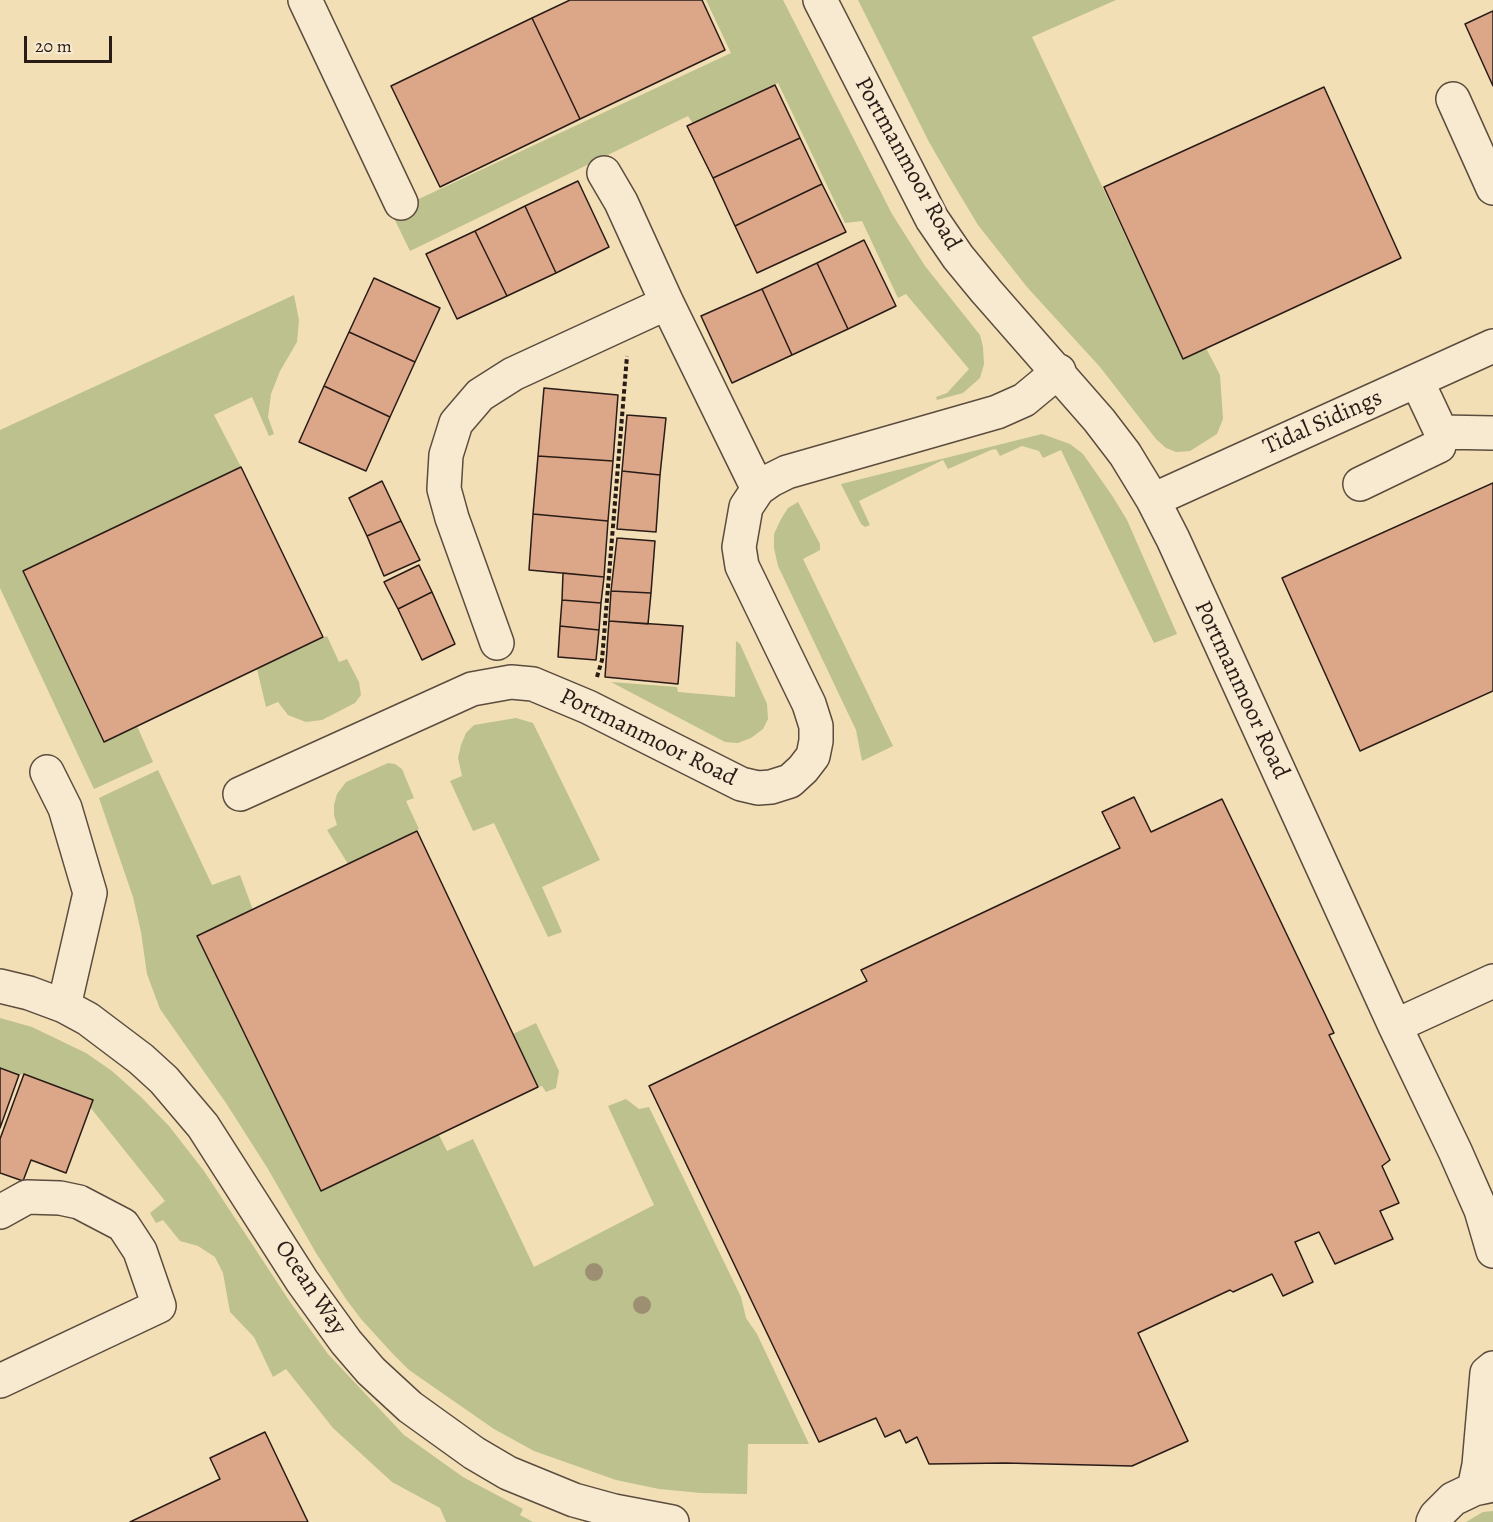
<!DOCTYPE html>
<html>
<head>
<meta charset="utf-8">
<style>
  body { margin:0 }
  #map { position:relative; width:1493px; height:1522px; overflow:hidden; background:#f2dfb6; font-family:Alegreya,serif }
  canvas { display:block }
  .scale { position:absolute; left:24px; top:36px; width:88px; height:27px; box-sizing:border-box; border:3px solid #291b16; border-top:0; padding-left:8px; font-size:18px; line-height:21px; white-space:nowrap; color:#291b16; -webkit-text-stroke:4px #f7ead0; paint-order:stroke }
</style>
</head>
<body>
<div id="map">
<canvas width="1493" height="1522"></canvas>
<div class="scale">20 m</div>
</div>
<script>
const ctx = document.querySelector('canvas').getContext('2d');
ctx.lineJoin = 'round';
function fill(path, color) {
  ctx.fillStyle = color;
  ctx.fill(path, 'evenodd');
}
function poly(rows) {
  const path = new Path2D();
  for (const r of rows) {
    path.moveTo(r[0], r[1]);
    for (let i = 2; i < r.length; i += 2) path.lineTo(r[i], r[i + 1]);
  }
  return path;
}
function strokePath(path, color, width, dash) {
  ctx.strokeStyle = color;
  ctx.lineWidth = width;
  ctx.lineCap = dash ? 'butt' : 'round';
  ctx.setLineDash(dash || []);
  ctx.stroke(path);
}
function label(font, color, halo, rows, align = 'center') {
  ctx.font = font + ' Alegreya,serif';
  ctx.lineWidth = 6;
  ctx.setLineDash([]);
  ctx.textBaseline = 'middle';
  ctx.strokeStyle = halo;
  ctx.fillStyle = color;
  for (const [text, x, y, turn = 0] of rows) {
    ctx.save();
    ctx.translate(x, y);
    ctx.rotate((+turn || 0) * Math.PI / 180);
    ctx.textAlign = isNaN(turn) ? turn : align;
    if (halo) ctx.strokeText(text, 0, 0);
    ctx.fillText(text, 0, 0);
    ctx.restore();
  }
}
fill(poly([
  [706,0,783,0,892,214,925,266,980,335,983,347,984,364,980,378,963,393,937,400,936,397,947,393,969,369,906,294,898,298,862,221,845,223,778,83,693,124,688,116,410,251,391,212,731,53],
  [858,0,1116,0,1032,37,1183,359,1206,348,1220,375,1223,419,1217,434,1190,451,1176,452,1166,448,1156,439,1100,367,1027,287,978,225,951,180,929,142],
  [294,295,299,320,297,342,280,371,271,394,268,417,274,434,269,436,252,397,214,415,241,467,23,572,103,742,137,726,153,762,94,789,0,588,0,430],
  [1042,434,1070,444,1083,454,1113,497,1127,520,1177,634,1154,643,1061,450,1043,458,1039,451,1022,446,1000,456,996,449,991,450,948,469,943,460,859,501,870,525,865,527,861,524,841,484],
  [798,502,820,544,820,550,803,559,893,746,862,761,856,730,778,566,774,548,774,534,781,519,788,508],
  [327,636,339,662,347,659,359,682,361,695,355,703,322,720,306,722,288,715,278,702,266,707,257,669],
  [736,641,740,644,767,704,768,719,763,729,751,738,738,743,725,742,611,682,677,687,678,692,735,697],
  [516,718,533,723,600,860,542,887,562,932,548,937,494,823,473,831,450,781,462,776,458,758,461,745,466,733,474,725],
  [388,763,395,764,402,769,414,798,406,801,419,829,348,864,327,830,337,825,334,815,334,805,337,794,346,782],
  [158,770,212,885,240,875,253,910,197,937,321,1191,439,1135,447,1151,473,1139,534,1267,654,1205,608,1106,626,1099,639,1109,649,1107,741,1297,746,1318,757,1334,809,1444,748,1444,747,1494,701,1493,659,1489,616,1480,534,1451,494,1429,409,1370,392,1353,361,1319,346,1299,316,1253,268,1169,226,1103,160,1009,147,974,141,932,133,897,99,798],
  [0,1018,32,1027,86,1053,112,1071,141,1097,169,1126,204,1171,290,1302,328,1354,404,1435,463,1477,523,1509,520,1515,533,1522,446,1522,440,1508,392,1482,333,1428,286,1369,273,1377,254,1337,230,1312,223,1273,215,1257,198,1246,180,1241,163,1220,156,1223,150,1213,165,1201,90,1107,93,1100,24,1074,19,1075,0,1068],
  [536,1023,559,1071,556,1088,546,1092,542,1086,538,1087,513,1034],
  [1493,1511,1493,1522,1466,1522,1483,1512]
]), '#bcc18d');
const building = poly([
  [570,0,702,0,725,50,580,119,532,18,570,0],
  [1493,11,1493,86,1465,24,1493,11],
  [532,18,580,119,440,187,391,86,532,18],
  [775,85,800,138,713,178,687,126,775,85],
  [1324,87,1401,258,1183,359,1104,187,1324,87],
  [800,138,822,184,735,226,713,178,800,138],
  [578,181,609,247,556,273,525,206,578,181],
  [822,184,846,232,757,273,735,226,822,184],
  [525,206,556,273,507,296,475,231,525,206],
  [475,231,507,296,457,319,426,254,475,231],
  [864,240,896,306,848,329,817,263,864,240],
  [817,263,848,329,792,355,762,289,817,263],
  [374,278,440,308,415,362,349,332,374,278],
  [762,289,792,355,732,383,701,316,762,289],
  [349,332,415,362,390,417,324,386,349,332],
  [324,386,390,417,366,471,299,442,324,386],
  [544,388,618,395,613,461,538,456,544,388],
  [627,415,666,418,660,475,622,471,627,415],
  [538,456,613,461,608,521,533,514,538,456],
  [241,467,323,637,104,742,23,571,241,467],
  [622,471,660,475,656,532,617,529,622,471],
  [382,481,401,521,367,536,349,498,382,481],
  [1493,483,1493,691,1360,751,1282,578,1493,483],
  [533,514,608,521,604,577,529,570,533,514],
  [401,521,420,560,384,576,367,536,401,521],
  [617,538,655,541,651,593,611,591,617,538],
  [419,565,432,592,398,609,384,582,419,565],
  [563,573,604,577,601,603,562,600,563,573],
  [611,591,651,593,648,624,609,621,611,591],
  [432,592,455,644,422,660,398,609,432,592],
  [562,600,601,603,599,630,560,626,562,600],
  [609,621,683,626,678,684,605,677,609,621],
  [560,626,599,630,596,660,558,657,560,626],
  [1134,797,1151,832,1222,799,1334,1033,1329,1035,1390,1160,1382,1166,1399,1203,1380,1211,1393,1239,1335,1264,1319,1232,1295,1242,1313,1282,1283,1296,1272,1274,1233,1292,1230,1290,1138,1333,1188,1441,1132,1466,1005,1463,929,1464,917,1437,906,1443,900,1430,885,1437,876,1418,819,1442,649,1086,867,981,861,970,1120,848,1102,812,1134,797],
  [417,831,538,1087,321,1191,197,936,417,831],
  [0,1068,19,1075,0,1128,0,1068],
  [24,1074,93,1100,66,1173,31,1160,23,1181,0,1173,0,1139,24,1074],
  [265,1432,308,1522,130,1522,220,1479,210,1458,265,1432]
]);
fill(building, '#dba788');
strokePath(building, '#291b16', 1.5);
const minor = poly([
  [305,0,401,203],
  [820,0,932,219,958,257,986,291,1099,420,1125,454,1153,500,1173,539,1395,1026,1455,1151,1481,1210,1493,1251],
  [1453,99,1493,188],
  [604,173,621,202,667,303,758,489],
  [1441,432,1493,433],
  [1360,484,1439,446,1441,432,1417,381],
  [1153,500,1493,346],
  [497,643,452,518,444,489,446,455,456,423,480,395,513,374,667,303],
  [47,772,65,808,90,893,64,1006],
  [240,794,472,689,511,682,533,684,588,707,741,784,758,788,771,787,790,781,803,769,813,756,816,741,816,726,809,704,742,566,739,547,746,507,758,489,771,480,787,472,997,412,1024,400,1059,371],
  [0,986,29,993,64,1006,88,1019,141,1059,164,1080,203,1126,302,1281,346,1342,371,1371,410,1407,474,1453,508,1473,574,1500,614,1511,672,1522],
  [1395,1026,1493,981],
  [0,1212,27,1197,60,1198,79,1202,123,1225,140,1251,159,1306,0,1381],
  [1474,1489,1479,1465,1487,1373,1493,1368],
  [1433,1522,1436,1516,1453,1499,1474,1489,1493,1485]
]);
strokePath(minor, '#5b4c3e', 36);
strokePath(poly([
  [597,677,602,660,627,356]
]), '#291b16', 4, [4.5, 3]);
strokePath(minor, '#f7ead0', 33);
ctx.fillStyle = '#9c8f72';
for (const [x, y] of [
  [594,1272],
  [642,1305]
]) {
  ctx.beginPath();
  ctx.arc(x, y, 9, 0, 2 * Math.PI);
  ctx.fill();
}
label('24px', '#291b16', '#f7ead0', [
  ["Portmanmoor Road",907,164,61],
  ["Tidal Sidings",1323,423,-24],
  ["Portmanmoor Road",1241,690,65],
  ["Portmanmoor Road",648,738,26],
  ["Ocean Way",310,1288,56]
]);
</script>
</body>
</html>
